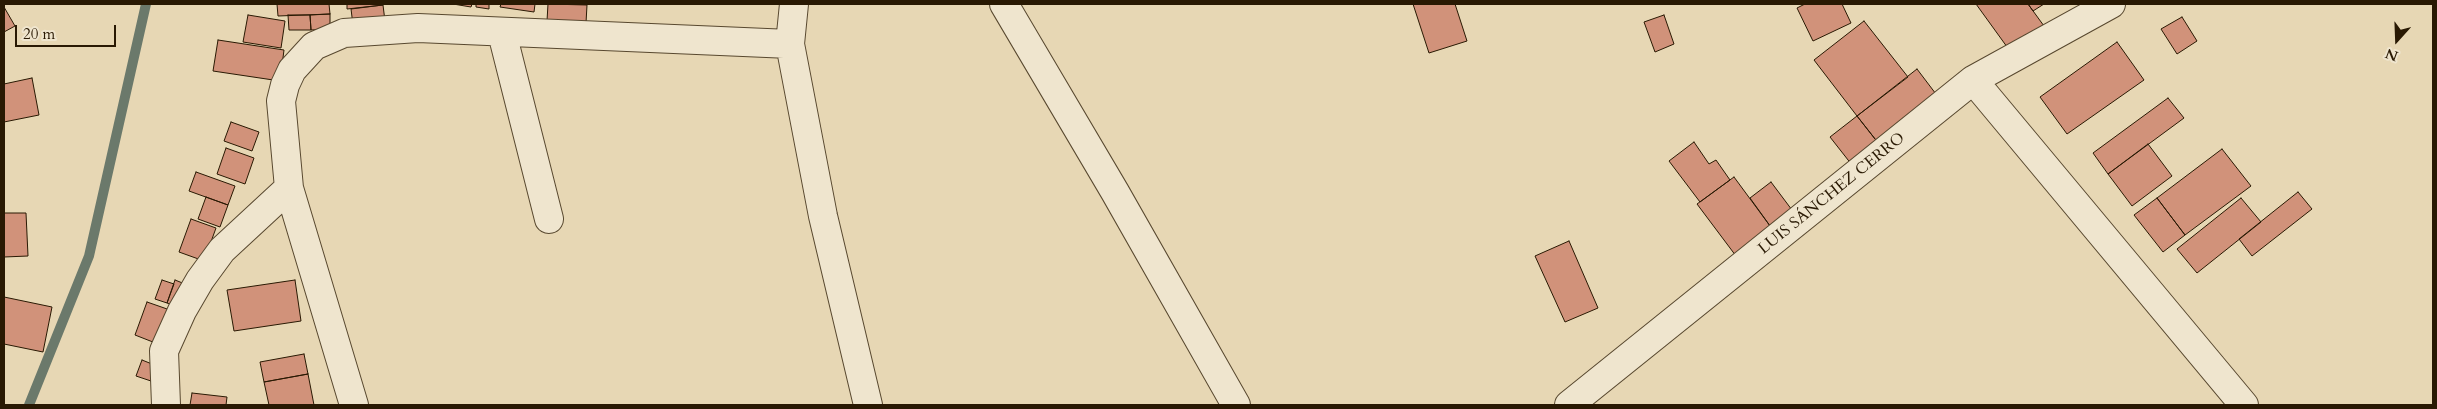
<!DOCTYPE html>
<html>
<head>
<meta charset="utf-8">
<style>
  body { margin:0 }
  #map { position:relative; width:2437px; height:409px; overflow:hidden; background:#e7d7b4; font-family:Cardo,serif }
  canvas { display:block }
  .frame { position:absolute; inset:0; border:5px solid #291903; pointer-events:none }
  .north { position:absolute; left:2372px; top:15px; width:50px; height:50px; -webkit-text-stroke:4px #efe5ce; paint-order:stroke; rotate:200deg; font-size:14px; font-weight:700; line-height:20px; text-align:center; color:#291903 }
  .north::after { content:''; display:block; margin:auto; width:18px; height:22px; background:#291903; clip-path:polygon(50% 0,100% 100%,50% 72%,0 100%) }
  .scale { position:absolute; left:15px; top:25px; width:101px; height:22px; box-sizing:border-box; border:2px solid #291903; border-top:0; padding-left:6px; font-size:15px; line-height:18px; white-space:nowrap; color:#291903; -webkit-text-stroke:4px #efe5ce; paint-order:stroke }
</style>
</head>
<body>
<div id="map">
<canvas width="2437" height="409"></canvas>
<div class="frame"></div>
<div class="north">N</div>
<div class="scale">20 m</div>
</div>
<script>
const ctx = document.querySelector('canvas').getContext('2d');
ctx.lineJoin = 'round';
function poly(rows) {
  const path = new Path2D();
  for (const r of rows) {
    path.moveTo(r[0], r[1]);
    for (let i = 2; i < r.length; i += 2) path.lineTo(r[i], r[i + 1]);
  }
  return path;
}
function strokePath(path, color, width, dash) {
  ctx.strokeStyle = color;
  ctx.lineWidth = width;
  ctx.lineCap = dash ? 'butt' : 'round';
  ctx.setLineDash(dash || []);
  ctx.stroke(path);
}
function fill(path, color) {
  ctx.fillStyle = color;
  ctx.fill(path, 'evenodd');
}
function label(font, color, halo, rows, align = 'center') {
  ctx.font = font + ' Cardo,serif';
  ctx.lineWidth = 5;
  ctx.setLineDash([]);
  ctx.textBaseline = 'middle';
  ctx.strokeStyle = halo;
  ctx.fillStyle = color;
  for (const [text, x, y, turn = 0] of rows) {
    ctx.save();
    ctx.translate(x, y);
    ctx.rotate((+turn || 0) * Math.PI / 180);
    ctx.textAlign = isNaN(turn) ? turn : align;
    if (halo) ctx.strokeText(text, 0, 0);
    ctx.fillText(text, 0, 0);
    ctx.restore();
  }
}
strokePath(poly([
  [29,405,89,256,146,4]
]), '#6b796b', 10);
const building = poly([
  [277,4,329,4,330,14,278,16,277,4],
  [347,4,383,4,383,5,347,9,347,4],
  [453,4,472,4,471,7,453,4],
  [476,4,489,4,489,9,476,7,476,4],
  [501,4,535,4,534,12,500,7,501,4],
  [548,4,587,5,586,23,547,21,548,4],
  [1413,4,1455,4,1467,41,1429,53,1413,4],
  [1805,4,1842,4,1851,23,1813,41,1797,8,1805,4],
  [1976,4,2028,4,2044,26,2010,51,1976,4],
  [2028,4,2044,4,2033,11,2028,4],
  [383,5,385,21,353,25,351,9,383,5],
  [4,7,15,26,4,32,4,7],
  [330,14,330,29,311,30,310,15,330,14],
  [248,15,285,21,281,48,243,42,248,15],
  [288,15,310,15,311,30,289,30,288,15],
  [1664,15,1674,44,1655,52,1644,22,1664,15],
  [2182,17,2197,41,2177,54,2161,29,2182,17],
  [1864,21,1908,77,1857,116,1814,60,1864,21],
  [218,40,284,50,280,81,213,71,218,40],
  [2117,42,2144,80,2067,134,2040,97,2117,42],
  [1917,69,1939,98,1879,144,1857,116,1917,69],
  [32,78,39,115,4,122,4,84,32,78],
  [2168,98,2184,118,2108,174,2093,153,2168,98],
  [1857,116,1879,144,1852,165,1830,137,1857,116],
  [231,122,259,132,252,151,224,141,231,122],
  [1694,142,1709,164,1716,160,1730,180,1700,202,1669,161,1694,142],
  [2148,144,2172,176,2132,206,2108,174,2148,144],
  [226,148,254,158,245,184,217,174,226,148],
  [2222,149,2251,186,2185,235,2157,198,2222,149],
  [196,172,235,186,228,205,189,191,196,172],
  [1734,177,1773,230,1736,256,1697,204,1734,177],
  [1771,182,1795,214,1773,230,1750,198,1771,182],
  [2298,192,2312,209,2252,256,2239,239,2298,192],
  [206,197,228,205,220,227,198,219,206,197],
  [2157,198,2185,235,2163,252,2134,215,2157,198],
  [2241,198,2261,222,2197,273,2177,249,2241,198],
  [4,213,26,213,28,256,4,257,4,213],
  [191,219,216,228,204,261,179,252,191,219],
  [1569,241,1598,308,1565,322,1535,256,1569,241],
  [162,280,174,284,167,303,155,299,162,280],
  [175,280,190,286,182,309,167,303,175,280],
  [295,280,301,321,234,331,227,290,295,280],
  [4,297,52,307,43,352,4,344,4,297],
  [147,302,170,310,158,344,135,335,147,302],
  [304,354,308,374,264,382,260,362,304,354],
  [142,360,162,368,157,383,136,376,142,360],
  [308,374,314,405,269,405,264,382,308,374],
  [192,393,227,397,226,405,190,405,192,393]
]);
fill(building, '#d1927a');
strokePath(building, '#291903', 1);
const street = poly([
  [794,4,790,44,823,216,868,405],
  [1004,4,1115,192,1236,405],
  [502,33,549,219],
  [1973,80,2244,405],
  [166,405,164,351,182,311,200,280,222,250,289,188],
  [354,405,289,188,281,101,285,85,292,70,314,46,344,33,418,28,790,44],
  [1569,405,1973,80,2111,4]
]);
strokePath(street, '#58482f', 30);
strokePath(street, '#efe5ce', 28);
label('16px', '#291903', '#efe5ce', [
  ["LUIS SÁNCHEZ CERRO",1832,194,-39]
]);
</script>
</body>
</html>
